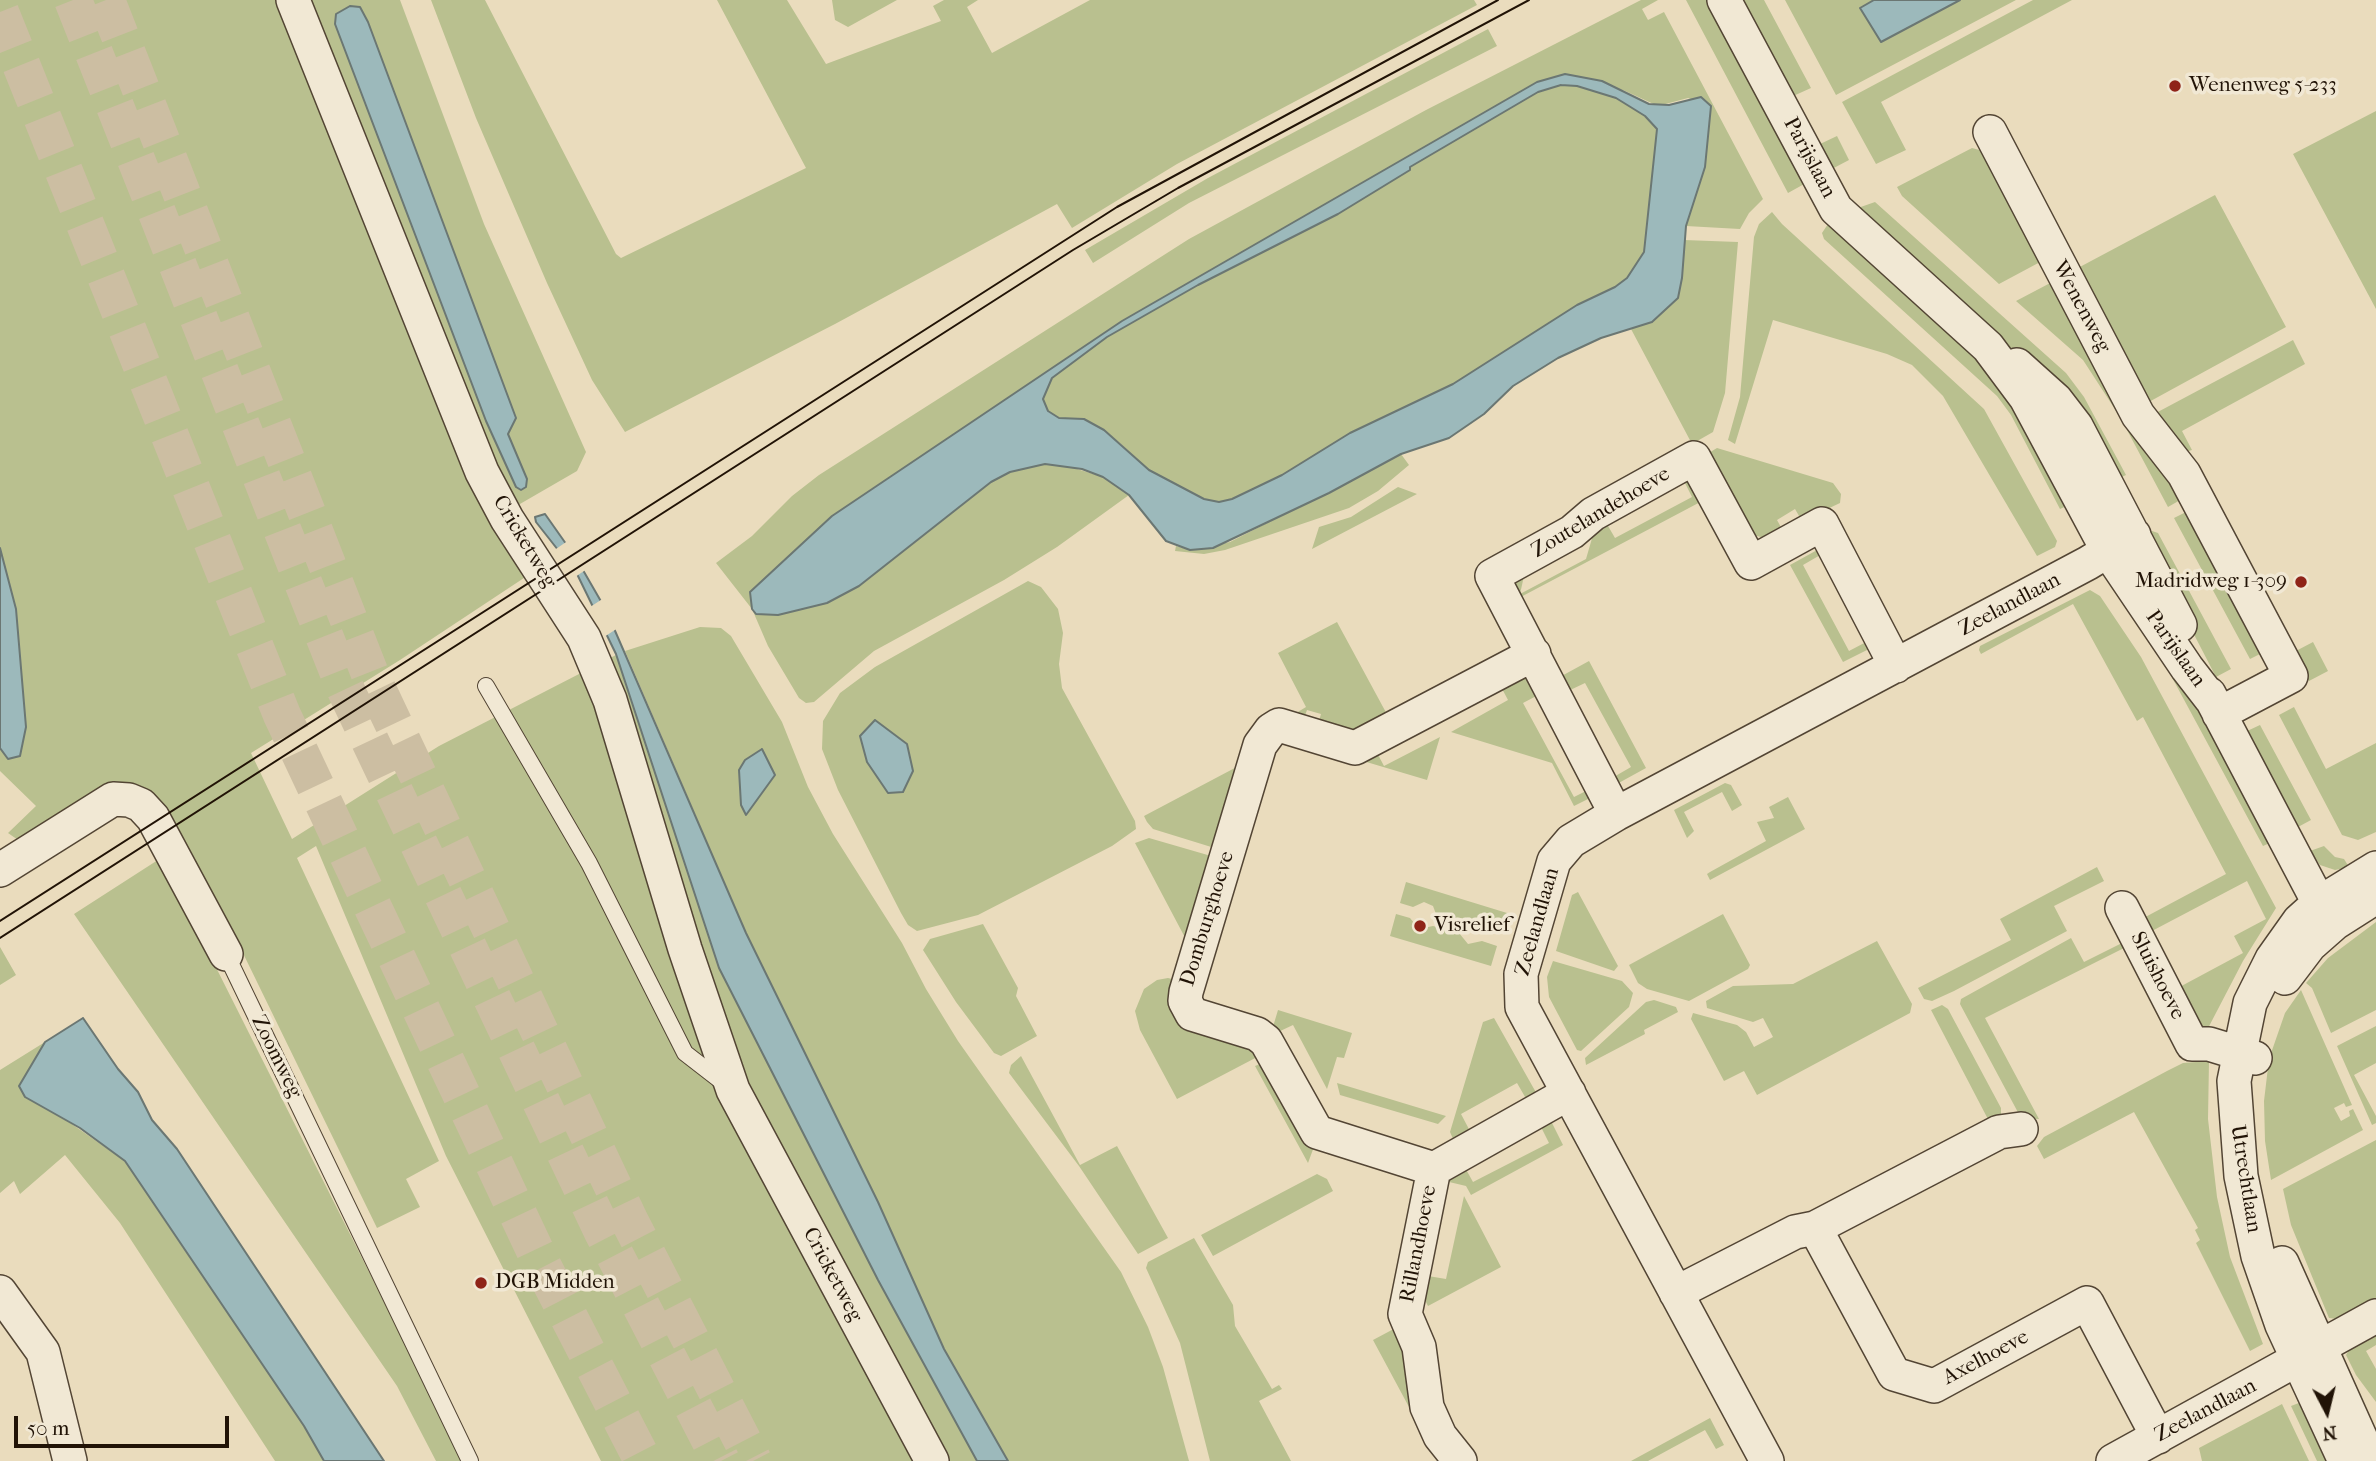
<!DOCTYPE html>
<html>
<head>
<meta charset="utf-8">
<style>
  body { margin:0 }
  #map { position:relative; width:2376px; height:1461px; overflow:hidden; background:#eadcbd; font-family:"IM FELL French Canon",serif }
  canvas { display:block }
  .north { position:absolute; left:2292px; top:1377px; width:70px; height:70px; -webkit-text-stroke:5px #f1e8d4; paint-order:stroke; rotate:173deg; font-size:19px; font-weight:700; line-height:28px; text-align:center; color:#211306 }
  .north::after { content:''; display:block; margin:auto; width:24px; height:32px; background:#211306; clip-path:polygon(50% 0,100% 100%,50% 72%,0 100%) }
  .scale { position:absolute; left:14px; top:1416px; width:215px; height:32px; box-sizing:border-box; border:4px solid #211306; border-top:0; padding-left:9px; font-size:21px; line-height:24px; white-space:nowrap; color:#211306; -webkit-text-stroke:5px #f1e8d4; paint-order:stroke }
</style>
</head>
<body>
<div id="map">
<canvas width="2376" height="1461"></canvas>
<div class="north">N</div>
<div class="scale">50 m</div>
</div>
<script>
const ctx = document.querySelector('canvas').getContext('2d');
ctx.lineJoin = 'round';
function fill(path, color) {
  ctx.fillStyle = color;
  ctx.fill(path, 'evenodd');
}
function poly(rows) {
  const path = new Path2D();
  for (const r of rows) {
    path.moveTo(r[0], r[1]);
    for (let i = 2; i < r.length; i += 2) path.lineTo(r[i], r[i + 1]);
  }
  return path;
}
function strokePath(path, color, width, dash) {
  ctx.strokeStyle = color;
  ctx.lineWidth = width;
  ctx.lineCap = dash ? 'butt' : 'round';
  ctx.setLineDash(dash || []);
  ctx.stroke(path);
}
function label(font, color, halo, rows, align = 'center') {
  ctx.font = font + ' "IM FELL French Canon",serif';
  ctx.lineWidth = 7;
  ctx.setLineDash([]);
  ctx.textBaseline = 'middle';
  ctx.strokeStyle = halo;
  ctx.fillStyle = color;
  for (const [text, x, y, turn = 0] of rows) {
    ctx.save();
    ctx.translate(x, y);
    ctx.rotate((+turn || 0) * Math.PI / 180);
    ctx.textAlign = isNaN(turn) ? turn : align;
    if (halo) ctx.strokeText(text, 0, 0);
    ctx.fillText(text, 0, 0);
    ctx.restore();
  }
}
fill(poly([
  [0,0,400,0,484,224,586,452,577,471,494,519,533,572,400,660,251,753,292,839,439,746,616,655,719,968,878,1280,977,1461,601,1461,446,1156,316,846,297,858,439,1161,406,1179,420,1207,377,1228,219,904,149,794,21,842,8,833,36,806,0,771,0,748,8,759,26,727,16,609,0,548],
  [431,0,485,0,616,254,621,258,806,168,717,0,787,0,826,64,941,21,933,6,944,0,978,0,967,7,992,53,1090,0,1474,0,1477,5,1177,164,1072,228,1057,204,835,324,625,432,592,380,547,283,476,118],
  [832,0,897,0,848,27,835,20],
  [1641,0,1658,0,1642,9,1648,20,1664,12,1763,199,1749,213,1740,229,1686,226,1705,167,1711,106,1688,98,1658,106,1623,90,1537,82,1122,321,832,516,794,554,859,586,991,482,1010,472,1045,464,1064,465,1103,477,1129,495,1057,547,1004,580,874,651,814,702,806,703,799,698,768,646,752,609,716,563,752,536,792,496,819,475,1189,239,1426,110],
  [1686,0,1708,0,1806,183,1788,193],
  [1739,0,1764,0,1811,88,1791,97],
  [1785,0,1874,0,1861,8,1881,42,1960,0,2016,0,1836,95],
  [2033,0,2072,0,1881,102,1906,150,1876,164,1842,102],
  [1488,29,1497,46,1189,203,1093,263,1085,250,1208,178],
  [1561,85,1577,86,1616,98,1645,116,1657,129,1644,252,1627,278,1615,287,1577,305,1453,384,1350,433,1282,475,1232,499,1219,502,1204,499,1149,470,1120,443,1084,419,1059,418,1048,411,1043,399,1052,378,1107,337,1198,285,1338,214,1409,170,1410,167,1538,92],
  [2376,111,2376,309,2293,154],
  [1837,136,1849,160,1830,170,1818,145],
  [1972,148,1987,152,2042,261,1999,284,1902,196,1897,187],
  [2215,195,2286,327,2147,403,2076,269],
  [1875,202,2066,373,2084,397,2126,475,2113,481,2047,383,1855,209],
  [1772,212,1782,224,1984,409,2057,541,2055,547,2037,556,1943,396,1912,365,1887,354,1773,320,1735,444,1728,440,1740,397,1754,237,1759,224],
  [1830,221,1995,372,2073,503,2060,509,2011,415,1997,396,1824,239,1822,233],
  [1684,240,1738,242,1725,393,1713,432,1692,444,1631,329,1652,322,1682,278],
  [2054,281,2125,415,2120,417,2083,360,2016,301],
  [2293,340,2305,364,2182,431,2192,450,2185,452,2154,414],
  [2133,428,2182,499,2168,507,2127,430],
  [1717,448,1833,483,1841,494,1840,503,1802,521,1795,509,1777,520,1783,531,1765,538,1753,535,1707,454],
  [1401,454,1409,465,1378,491,1349,508,1225,550,1204,554,1175,551,1176,546,1190,550,1230,542],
  [1689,473,1706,499,1517,599,1508,576,1526,567,1520,594,1586,559,1595,528,1604,519,1615,538,1692,497,1682,477],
  [1398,487,1417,494,1312,549,1319,527,1351,517],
  [2188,511,2264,652,2250,659,2174,518],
  [2152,531,2158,533,2231,669,2216,677,2142,534],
  [1819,549,1822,554,1803,565,1849,651,1868,641,1871,648,1843,662,1790,565],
  [1028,581,1041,587,1058,609,1063,633,1059,664,1062,688,1135,821,1136,829,1112,846,978,915,917,931,908,925,901,913,838,790,822,749,823,721,840,693,875,667],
  [2090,590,2100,596,2141,657,2276,908,2243,961,2205,1034,2174,990,2243,953,2234,936,2266,919,2247,881,2150,932,2136,922,2226,874,2143,717,2137,721,2073,604,1981,654,1979,650,1980,646],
  [1337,622,1389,718,1353,736,1317,728,1321,714,1307,710,1302,724,1288,718,1306,707,1278,653],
  [700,627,721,628,731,636,782,722,808,787,833,834,902,943,926,989,958,1041,1121,1272,1148,1327,1163,1367,1189,1461,1008,1461,944,1349,878,1202,746,933,625,651],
  [2313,642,2328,671,2309,681,2294,652],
  [2163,643,2272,842,2263,846,2155,646],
  [1589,661,1646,768,1615,785,1612,778,1631,767,1585,683,1566,692,1558,678],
  [1524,674,1542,693,1523,703,1574,797,1592,788,1596,795,1574,806,1552,763,1451,732,1508,700,1499,683],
  [2294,707,2326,769,2376,743,2376,832,2358,840,2342,835,2279,715],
  [2260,725,2311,820,2298,827,2245,732],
  [1440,737,1427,780,1353,758,1375,749,1384,766],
  [1248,761,1221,850,1153,829,1147,822,1144,816],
  [1725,783,1731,785,1742,805,1732,811,1722,792,1684,812,1694,831,1687,838,1674,810],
  [1788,797,1805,829,1710,880,1707,874,1710,872,1766,841,1757,822,1774,818,1769,807],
  [1149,838,1218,858,1190,947,1135,843],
  [2324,846,2335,857,2344,859,2349,867,2335,870,2320,865,2310,851],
  [161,858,464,1461,436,1461,397,1386,74,914],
  [2097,867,2104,881,2054,906,2067,931,1954,991,1932,1001,1924,999,1918,988,2011,940,2000,919],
  [1406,882,1507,913,1501,933,1485,928,1477,918,1463,922,1436,914,1433,906,1424,902,1413,907,1400,903],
  [1578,892,1618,966,1614,971,1556,951,1572,895],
  [1396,914,1410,918,1419,929,1433,926,1459,933,1468,944,1482,941,1497,946,1491,966,1390,936],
  [1723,914,1750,965,1748,969,1689,1001,1647,989,1638,983,1629,965],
  [2376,922,2376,1010,2331,1033,2312,988,2306,983,2328,958],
  [983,924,1018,988,1016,996,1037,1036,1001,1056,994,1053,956,1002,923,950,930,939],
  [2071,938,2084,962,2130,939,2126,947,1985,1018,2039,1119,2021,1118,1960,1004,1961,999],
  [1877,941,1912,1004,1910,1013,1757,1095,1744,1071,1724,1081,1691,1019,1693,1013,1737,1025,1746,1032,1754,1047,1773,1037,1763,1018,1753,1022,1707,1008,1706,1001,1733,986,1793,984],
  [0,947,16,975,0,985],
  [1553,961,1622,981,1633,993,1629,1007,1581,1051,1577,1050,1549,997,1547,977],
  [1168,978,1176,980,1170,1006,1181,1025,1222,1035,1261,1055,1177,1099,1140,1030,1135,1011,1144,989,1157,980],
  [2301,990,2352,1105,2346,1107,2344,1103,2334,1108,2341,1121,2350,1116,2349,1111,2353,1109,2363,1130,2271,1180,2265,1141,2264,1101,2269,1059,2285,1013],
  [1654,1000,1676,1007,1678,1012,1644,1030,1645,1034,1586,1065,1585,1058,1646,1002],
  [1942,1005,1948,1009,2001,1108,2001,1115,1990,1123,1931,1010],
  [1278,1010,1352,1033,1344,1058,1337,1057,1327,1089,1293,1025,1276,1033,1272,1030],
  [1494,1018,1538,1096,1528,1102,1517,1083,1461,1114,1471,1133,1454,1141,1450,1132,1483,1022],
  [2376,1026,2376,1063,2354,1075,2376,1116,2376,1123,2372,1125,2337,1046],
  [45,1042,39,1054,53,1111,125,1161,145,1186,152,1202,304,1426,324,1461,275,1461,120,1223,65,1155,20,1194,14,1181,0,1193,0,1070],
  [1021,1056,1080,1165,1117,1146,1168,1238,1138,1254,1079,1166,1009,1073,1011,1065],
  [2209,1061,2208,1119,2217,1197,2230,1257,2263,1344,2250,1351,2196,1243,2200,1240,2195,1230,2198,1228,2134,1112,2044,1159,2037,1146,2044,1137,2167,1071,2183,1063],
  [1265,1062,1315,1144,1308,1163,1255,1066],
  [1337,1083,1426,1110,1446,1116,1438,1124,1340,1095],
  [1549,1117,1563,1145,1471,1195,1466,1186,1445,1181,1463,1164,1473,1182,1549,1143,1539,1123],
  [2376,1140,2376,1304,2347,1320,2329,1318,2291,1225,2283,1189],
  [1317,1174,1327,1179,1333,1191,1213,1256,1201,1235],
  [1464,1196,1501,1267,1428,1306,1425,1300,1428,1276,1446,1279],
  [1194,1238,1233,1305,1235,1326,1272,1389,1279,1385,1282,1389,1259,1401,1291,1461,1210,1461,1180,1343,1146,1268,1148,1262],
  [1403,1324,1452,1461,1438,1461,1373,1340],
  [2376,1329,2376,1345,2366,1351,2376,1369,2376,1402,2356,1375,2346,1355,2355,1340],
  [2304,1401,2332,1461,2317,1461,2291,1406],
  [2282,1404,2309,1461,2202,1461,2199,1448],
  [1710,1418,1724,1445,1716,1449,1705,1430,1648,1461,1631,1461]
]), '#b9c08f');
const water = poly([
  [1874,0,1960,0,1881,42,1860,8,1874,0],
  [350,6,360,7,368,22,516,418,508,434,527,479,526,487,521,490,516,487,486,421,335,24,336,14,350,6],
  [1565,74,1602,81,1649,104,1669,105,1701,97,1711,106,1705,167,1686,226,1682,278,1678,298,1652,322,1601,338,1558,358,1513,386,1484,414,1449,438,1401,454,1329,493,1213,548,1190,550,1166,541,1129,495,1103,477,1082,469,1045,464,1010,472,991,482,859,586,827,603,778,615,756,614,752,609,750,592,832,516,1122,321,1537,82,1565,74],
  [1561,85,1577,86,1616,98,1645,116,1657,129,1644,252,1627,278,1615,287,1577,305,1453,384,1350,433,1282,475,1232,499,1219,502,1204,499,1149,470,1104,430,1084,419,1059,418,1048,411,1043,399,1052,378,1107,337,1198,285,1338,214,1410,170,1410,167,1538,92,1561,85],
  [545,514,576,558,606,610,746,933,878,1202,944,1349,1008,1461,977,1461,878,1280,719,968,616,654,577,574,536,522,535,517,545,514],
  [0,548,16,609,26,727,20,756,8,759,0,748,0,548],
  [875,720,907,744,913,771,903,792,888,793,867,762,860,736,875,720],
  [762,749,775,775,746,815,741,805,739,770,745,760,762,749],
  [83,1018,118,1069,138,1092,152,1120,177,1149,384,1461,324,1461,304,1426,125,1161,80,1128,25,1097,19,1086,45,1042,83,1018]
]);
fill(water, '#9cb9bb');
strokePath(water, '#6b7773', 2);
fill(poly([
  [569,540,587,569,575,577,553,551],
  [604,598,618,628,604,637,590,607]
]), '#eadcbd');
strokePath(poly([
  [73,0,344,686,603,1232,721,1461],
  [106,0,370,674,629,1220,753,1461],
  [0,12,282,715,541,1263,643,1461]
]), '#ccbea2', 38, [38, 19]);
const service = poly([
  [486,686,589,863,685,1053,725,1084],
  [226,954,470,1461]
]);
const minor = poly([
  [293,0,482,472,507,519,584,638,610,700,685,949,733,1090,932,1461],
  [1724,0,1836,209,1988,347,2026,398,2108,551,2187,668,2211,699],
  [1990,132,2138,415,2184,474,2291,676,2219,714],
  [2017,365,2056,400,2076,426,2180,625],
  [2209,694,2319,903,2335,923],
  [1616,814,1492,576,1572,532,1593,514,1694,458,1751,563,1822,524,1896,666],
  [0,870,113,799,129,800,141,805,153,818,226,954],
  [2122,908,2192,1044,2209,1044,2255,1058],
  [2285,978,2310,945,2335,923,2376,897],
  [1434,1169,1569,1093],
  [1815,1228,1894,1374,1934,1386,2087,1303,2158,1437],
  [2282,1263,2371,1461],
  [0,1292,43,1352,70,1461],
  [1676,1293,1795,1232,1815,1228,1999,1132,2021,1129],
  [1460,1461,1440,1436,1427,1407,1419,1347,1405,1314,1434,1169,1317,1132,1266,1041,1257,1034,1192,1014,1185,1001,1186,992,1260,745,1271,730,1279,725,1355,748,1534,654],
  [1767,1461,1522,1007,1521,974,1554,861,1571,841,1616,814,2088,563,2134,535],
  [2113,1461,2376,1316],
  [2345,1461,2282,1325,2258,1256,2241,1176,2234,1081,2250,1003,2272,959,2299,921,2319,903,2376,868]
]);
strokePath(service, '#534534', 18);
strokePath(minor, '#534534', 36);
strokePath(service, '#f1e8d4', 16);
strokePath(minor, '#f1e8d4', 33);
strokePath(poly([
  [0,921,1117,207,1498,0],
  [0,938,1073,250,1178,188,1529,0]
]), '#211306', 2);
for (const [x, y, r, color] of [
  [2175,86,7,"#8f2418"],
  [2301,582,7,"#8f2418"],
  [1420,926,7,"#8f2418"],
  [481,1283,7,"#8f2418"]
]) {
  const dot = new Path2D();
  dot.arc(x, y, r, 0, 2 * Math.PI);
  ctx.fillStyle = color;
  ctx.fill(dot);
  strokePath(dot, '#f1e8d4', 2.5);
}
label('21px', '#211306', '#f1e8d4', [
  ["Wenenweg 5-233",2189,86],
  ["Madridweg 1-309",2287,582,"right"],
  ["Visrelief",1434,926],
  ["DGB Midden",495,1283]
], 'left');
label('21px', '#211306', '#f1e8d4', [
  ["Parijslaan",1809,158,62],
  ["Wenenweg",2081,307,62],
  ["Zoutelandehoeve",1601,513,-31],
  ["Cricketweg",524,542,59],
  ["Zeelandlaan",2010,605,-28],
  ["Parijslaan",2175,649,55],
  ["Domburghoeve",1208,919,-73],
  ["Zeelandlaan",1538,922,-74],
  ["Sluishoeve",2157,976,63],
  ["Zoomweg",276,1057,64],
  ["Utrechtlaan",2245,1179,81],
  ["Rillandhoeve",1419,1244,-79],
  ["Cricketweg",832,1275,62],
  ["Axelhoeve",1986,1358,-28],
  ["Zeelandlaan",2206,1411,-28]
]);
</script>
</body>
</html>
